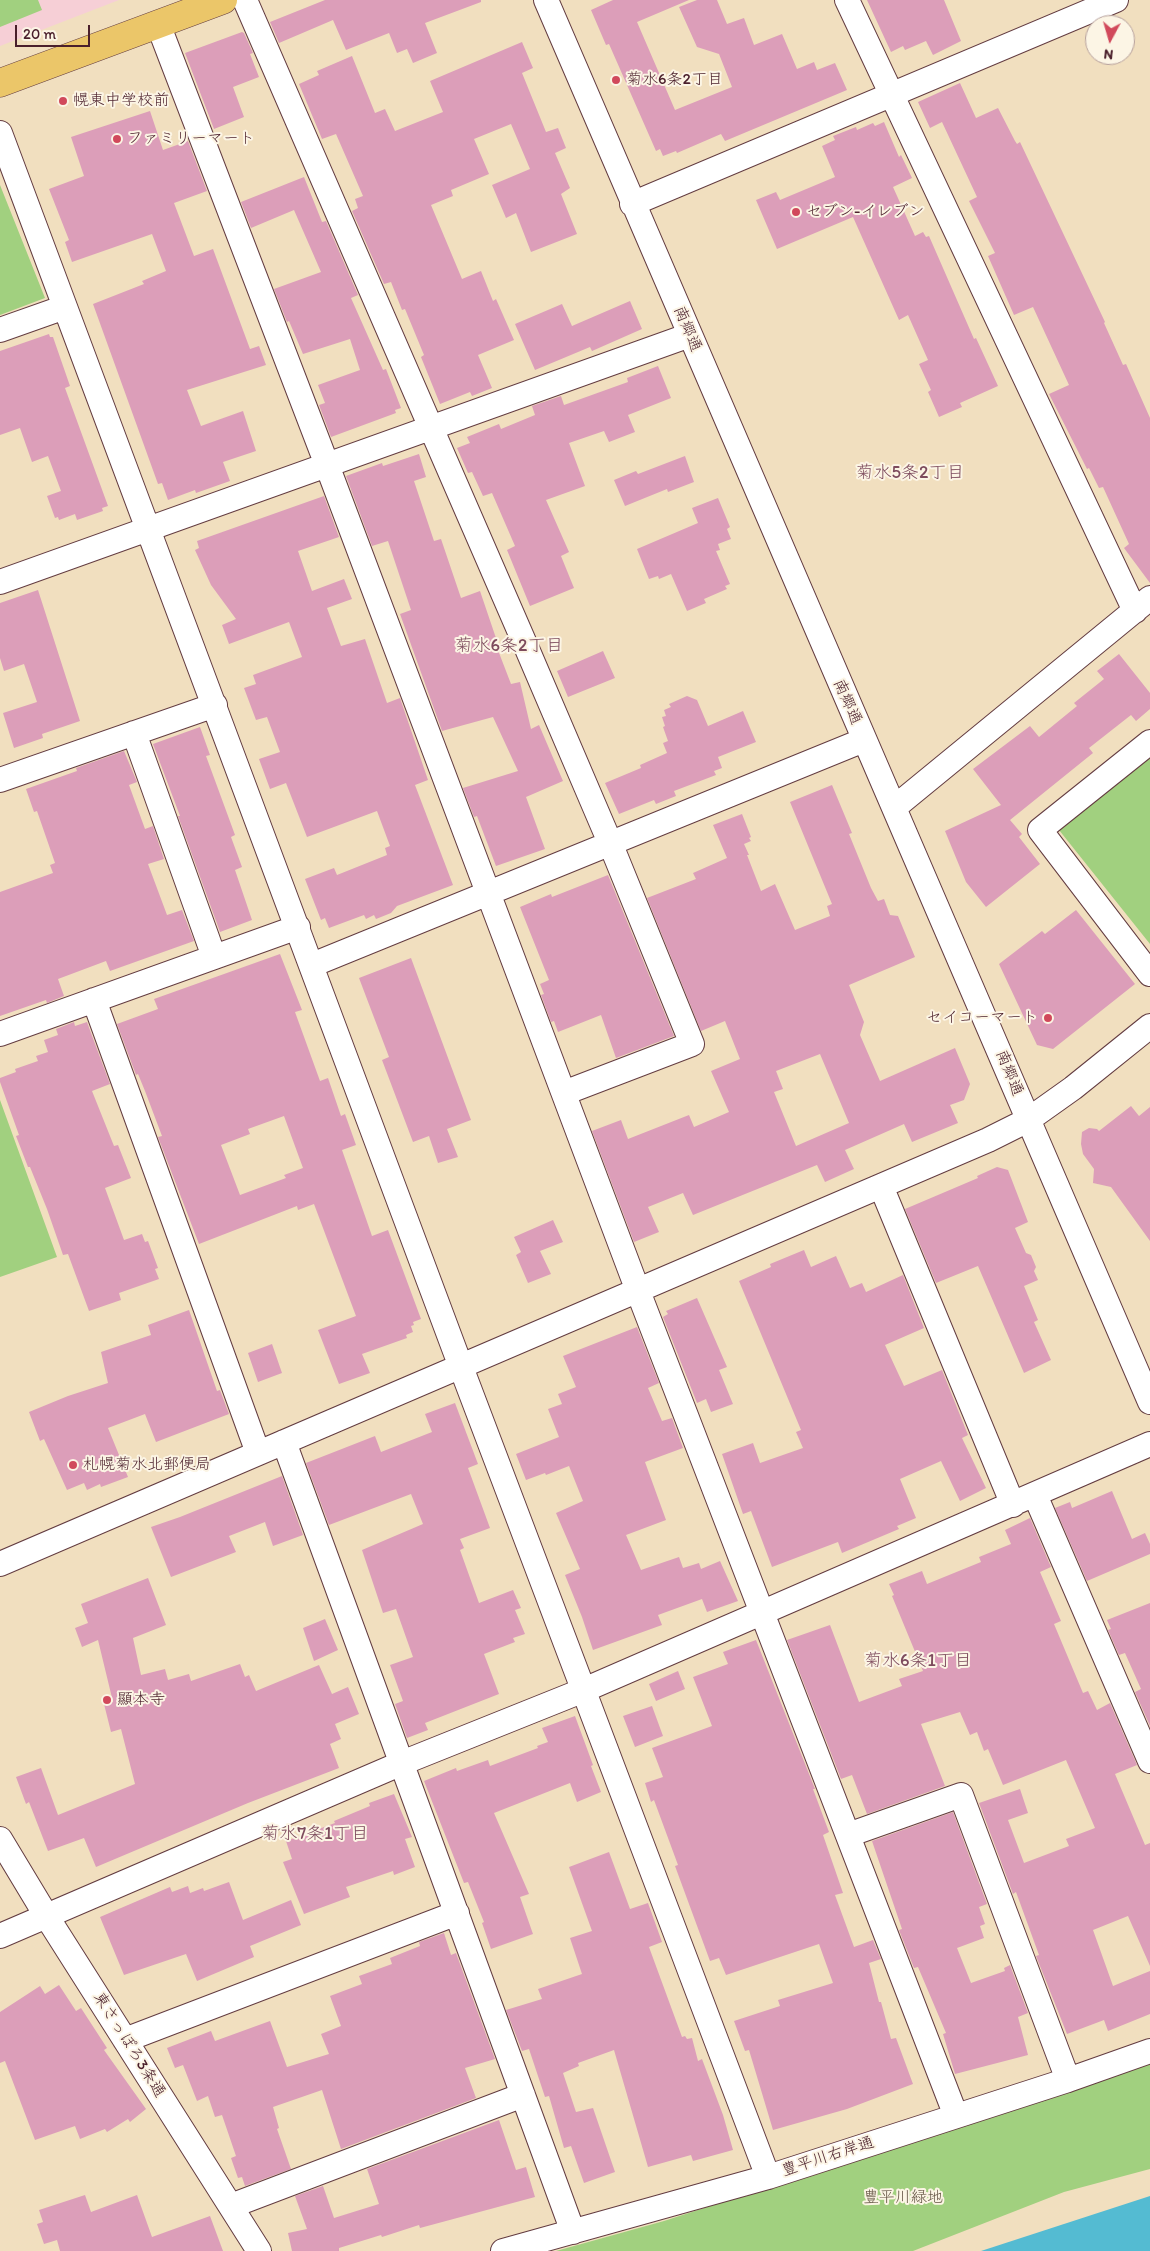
<!DOCTYPE html>
<html>
<head>
<meta charset="utf-8">
<style>
  body { margin:0 }
  #map { position:relative; width:1150px; height:2251px; overflow:hidden; background:#f1dfbf; font-family:Itim,sans-serif }
  canvas { display:block }
  .north { position:absolute; left:1085px; top:15px; width:50px; height:50px; box-sizing:border-box; background:#fcf5e5; border:1px solid #b59f9b; border-radius:50%; rotate:186deg; font-size:14px; font-weight:700; line-height:20px; text-align:center; color:#4a1f2b }
  .north::after { content:''; display:block; margin:auto; width:18px; height:22px; background:#d1495b; clip-path:polygon(50% 0,100% 100%,50% 72%,0 100%) }
  .scale { position:absolute; left:15px; top:25px; width:75px; height:22px; box-sizing:border-box; border:2px solid #4a1f2b; border-top:0; padding-left:6px; font-size:15px; line-height:18px; white-space:nowrap; color:#4a1f2b; -webkit-text-stroke:4px #fcf5e5; paint-order:stroke }
</style>
</head>
<body>
<div id="map">
<canvas width="1150" height="2251"></canvas>
<div class="north">N</div>
<div class="scale">20 m</div>
</div>
<script>
const ctx = document.querySelector('canvas').getContext('2d');
ctx.lineJoin = 'round';
function fill(path, color) {
  ctx.fillStyle = color;
  ctx.fill(path, 'evenodd');
}
function poly(rows) {
  const path = new Path2D();
  for (const r of rows) {
    path.moveTo(r[0], r[1]);
    for (let i = 2; i < r.length; i += 2) path.lineTo(r[i], r[i + 1]);
  }
  return path;
}
function strokePath(path, color, width, dash) {
  ctx.strokeStyle = color;
  ctx.lineWidth = width;
  ctx.lineCap = dash ? 'butt' : 'round';
  ctx.setLineDash(dash || []);
  ctx.stroke(path);
}
function label(font, color, halo, rows, align = 'center') {
  ctx.font = font + ' Itim,"Klee One",sans-serif';
  ctx.lineWidth = 4;
  ctx.setLineDash([]);
  ctx.textBaseline = 'middle';
  ctx.strokeStyle = halo;
  ctx.fillStyle = color;
  for (const [text, x, y, turn = 0] of rows) {
    ctx.save();
    ctx.translate(x, y);
    ctx.rotate((+turn || 0) * Math.PI / 180);
    ctx.textAlign = isNaN(turn) ? turn : align;
    if (halo) ctx.strokeText(text, 0, 0);
    ctx.fillText(text, 0, 0);
    ctx.restore();
  }
}
fill(poly([
  [0,0,119,0,0,46]
]), '#f6cfd6');
fill(poly([
  [0,0,38,0,42,10,0,27],
  [0,185,45,298,0,315],
  [1150,757,1150,944,1059,830],
  [0,1100,57,1257,0,1277],
  [1150,2061,1150,2169,1064,2192,913,2251,556,2251,664,2221,1032,2102]
]), '#a1d07f');
fill(poly([
  [1150,2196,1150,2251,981,2251]
]), '#54bbd2');
fill(poly([
  [325,0,481,0,481,2,425,23,437,53,413,63,407,49,397,53,389,33,346,50,333,20,279,43,270,22],
  [613,0,689,0,637,22,675,110,732,87,719,54,697,47,679,7,697,0,717,0,727,24,744,18,754,45,782,34,797,69,814,62,817,70,835,63,847,90,725,141,721,134,677,153,676,151,663,156,660,149,656,151,609,44,606,45,591,10],
  [867,0,944,0,961,41,933,55,926,41,905,50,903,46,891,52],
  [242,32,244,33,253,53,250,54,259,77,233,87,244,117,214,129,185,53],
  [522,42,533,68,522,73,546,132,558,128,566,148,555,153,570,188,561,194,577,234,531,252,516,213,506,218,492,185,530,169,511,124,474,139,489,174,451,190,453,196,431,205,462,279,481,271,493,301,496,299,514,340,478,355,492,388,472,396,470,392,440,404,421,357,424,355,405,309,402,310,391,282,384,284,352,211,358,208,355,199,363,196,336,134,322,139,299,84,319,75,317,71,352,56,375,113,385,109,395,131,443,112,430,81],
  [960,83,976,118,998,108,1015,141,1017,144,1020,142,1105,322,1104,323,1123,365,1126,364,1150,418,1150,583,1124,548,1129,544,1103,487,1099,488,1089,468,1087,469,1049,394,1069,385,1033,307,1014,315,988,256,995,253,969,201,977,197,942,122,930,128,918,102],
  [150,111,163,150,188,141,207,191,174,203,194,256,213,249,250,349,259,346,266,365,187,390,201,426,243,411,256,451,223,462,230,481,196,493,195,490,168,500,162,483,158,484,93,304,144,284,142,281,166,271,152,234,72,262,65,242,69,240,49,189,84,176,71,137],
  [884,122,899,157,901,155,912,178,893,187,915,236,923,232,926,237,929,236,974,339,976,338,998,386,960,403,962,407,939,417,928,392,931,390,919,364,928,360,908,315,899,320,853,217,777,249,756,200,776,192,780,200,835,177,822,146,835,140,833,136,856,127,857,130,873,123,875,126],
  [304,177,322,222,326,221,358,295,351,298,383,370,386,369,401,408,395,410,396,413,331,437,319,405,325,403,318,385,360,370,350,339,303,354,289,321,287,322,274,289,321,272,294,210,251,228,241,202],
  [630,301,642,329,592,351,590,347,535,370,515,324,562,304,572,326],
  [49,334,50,337,53,337,70,386,65,388,108,506,102,508,103,511,77,520,75,514,59,520,58,517,55,518,47,496,61,491,48,456,32,462,20,428,0,435,0,351],
  [658,366,671,398,628,415,635,432,609,442,604,431,569,443,585,486,546,500,569,552,561,556,574,588,530,606,507,550,515,546,492,493,483,496,472,472,468,473,457,448,470,443,467,437,499,424,501,429,535,415,532,406,561,396,564,405,628,382,627,378],
  [419,454,426,477,414,481,434,541,441,539,461,598,480,591,498,644,496,645,511,684,520,682,531,729,539,725,563,781,526,797,545,849,496,866,477,816,474,817,463,788,518,771,493,717,442,731,400,614,411,610,388,541,372,546,346,476,382,463,383,466],
  [685,456,694,482,668,492,667,489,625,506,614,480,636,471,638,474],
  [324,496,339,537,298,551,312,591,344,579,352,599,327,608,341,646,365,639,387,703,400,698,428,780,415,785,453,885,397,906,391,913,376,919,374,915,366,919,364,915,329,928,325,918,321,920,305,879,334,868,337,875,387,855,385,848,390,846,377,811,307,837,286,783,270,789,259,759,280,752,267,717,256,720,244,688,256,684,253,675,302,657,289,622,229,644,222,625,236,619,211,585,195,550,199,548,197,541],
  [718,498,730,527,727,529,731,539,718,544,720,550,716,551,730,584,725,586,727,589,704,599,706,603,687,611,671,574,659,579,658,576,649,579,637,549,698,523,692,508],
  [38,590,80,721,42,734,43,738,14,748,3,713,37,702,24,664,4,671,0,658,0,603],
  [603,651,615,678,568,697,557,671],
  [1119,654,1150,693,1150,709,1136,721,1131,715,1089,748,1093,753,1010,820,1022,834,1019,837,1040,864,986,907,966,882,945,831,1001,805,973,769,1030,726,1039,737,1077,706,1074,703,1104,679,1097,671],
  [687,696,697,700,708,726,743,711,756,742,718,757,722,768,714,771,716,775,674,791,676,796,656,804,654,800,619,814,605,783,641,768,640,765,667,753,663,743,668,741,663,727,665,726,662,717,666,716,664,710,671,707,669,704],
  [200,727,210,755,206,756,235,835,231,837,242,867,235,870,252,920,220,932,178,816,180,816,153,744],
  [124,751,137,782,129,785,145,829,153,826,164,859,148,864,167,915,182,910,194,941,110,971,106,961,58,979,64,996,47,1003,46,1000,0,1016,0,892,53,873,50,865,55,863,37,811,34,812,26,789,77,771,76,768],
  [832,785,852,833,849,834,871,888,878,901,884,899,890,915,898,916,915,957,849,985,864,1022,860,1035,880,1081,955,1048,970,1084,964,1100,950,1105,958,1123,912,1142,904,1124,845,1150,854,1169,825,1182,817,1165,693,1215,683,1193,648,1207,659,1232,634,1242,592,1131,621,1120,628,1139,689,1115,694,1127,729,1112,711,1071,740,1059,725,1021,701,1031,647,898,696,879,693,873,727,858,713,825,742,814,751,837,749,838,751,841,744,844,749,855,747,855,761,891,775,884,795,930,830,916,827,906,832,904,790,802],
  [820,1054,849,1123,796,1146,774,1092,783,1089,776,1071],
  [608,875,674,1036,616,1058,601,1015,558,1032,554,1021,551,1022,541,995,544,994,540,984,549,980,520,907,551,894,552,897],
  [1076,910,1135,984,1053,1049,1037,1045,999,964,1042,931,1045,934],
  [280,954,302,1010,295,1012,320,1081,328,1078,341,1116,345,1114,356,1145,342,1150,372,1236,388,1230,421,1319,413,1322,414,1325,411,1326,413,1332,406,1335,407,1338,362,1354,370,1373,339,1384,318,1330,356,1316,314,1204,298,1210,297,1206,199,1244,158,1137,162,1136,145,1091,138,1074,136,1075,117,1024,158,1009,154,999],
  [284,1116,303,1168,284,1175,286,1178,240,1195,221,1145,250,1134,248,1129],
  [411,958,471,1120,447,1129,458,1157,438,1163,429,1136,413,1142,382,1060,389,1057,359,978],
  [74,1022,75,1026,87,1022,91,1033,110,1084,92,1091,114,1146,118,1145,131,1178,105,1188,124,1240,142,1234,145,1242,148,1241,158,1268,155,1269,159,1279,119,1293,121,1300,89,1311,68,1254,63,1255,47,1209,30,1167,28,1167,16,1136,19,1135,0,1082,0,1078,16,1072,15,1069,38,1061,36,1056,48,1052,44,1040,58,1035,56,1029],
  [1131,1106,1139,1116,1150,1107,1150,1241,1111,1187,1093,1183,1094,1169,1083,1154,1081,1144,1082,1132,1089,1128,1097,1129,1099,1131],
  [997,1167,1008,1170,1028,1222,1015,1228,1026,1253,1031,1255,1036,1267,1034,1271,1038,1280,1024,1286,1038,1320,1034,1322,1051,1360,1024,1373,978,1266,936,1283,905,1209,978,1178,977,1176],
  [553,1220,563,1242,540,1251,551,1274,528,1283,516,1255,521,1252,514,1237],
  [804,1250,811,1267,836,1256,850,1288,862,1283,866,1292,903,1275,924,1328,885,1345,904,1386,942,1370,968,1435,962,1438,986,1488,960,1501,941,1461,900,1479,916,1518,897,1526,899,1529,842,1553,838,1542,772,1567,751,1511,743,1514,722,1454,753,1443,760,1463,803,1448,796,1432,801,1430,739,1281,771,1267,770,1264],
  [697,1298,727,1367,719,1370,733,1404,711,1412,706,1399,697,1403,663,1317,668,1314,666,1311],
  [189,1310,217,1391,220,1390,229,1414,156,1442,145,1414,108,1428,128,1477,101,1487,100,1484,87,1490,84,1483,67,1490,44,1439,40,1441,29,1412,68,1396,108,1383,101,1352,151,1335,148,1325],
  [637,1327,659,1383,648,1388,662,1421,672,1418,683,1448,645,1462,666,1520,626,1535,641,1570,679,1557,683,1568,699,1563,701,1569,720,1561,738,1601,707,1612,702,1599,658,1615,662,1625,593,1650,582,1617,565,1575,580,1569,556,1513,583,1501,569,1466,546,1475,545,1473,526,1480,516,1454,559,1437,548,1409,562,1404,558,1394,576,1387,563,1356],
  [272,1344,282,1373,258,1382,248,1353],
  [455,1403,478,1464,468,1468,490,1528,460,1539,464,1548,460,1550,479,1603,513,1590,521,1608,515,1610,525,1634,513,1638,515,1642,484,1654,499,1694,425,1723,428,1730,407,1738,395,1704,403,1701,390,1665,413,1657,396,1609,383,1613,362,1550,423,1524,411,1494,329,1525,306,1463,375,1436,381,1452,432,1432,425,1414],
  [282,1476,303,1535,273,1546,265,1522,229,1536,236,1552,171,1577,151,1527,180,1517],
  [1112,1491,1132,1539,1145,1533,1150,1544,1150,1554,1087,1581,1055,1508,1070,1502,1072,1508],
  [1030,1518,1051,1567,1040,1572,1061,1621,1054,1624,1083,1693,1088,1691,1097,1710,1110,1703,1137,1765,1115,1774,1145,1845,1150,1843,1150,1966,1128,1916,1093,1930,1113,1986,1150,1971,1150,2014,1108,2031,1104,2020,1067,2034,1036,1956,1039,1955,1016,1892,1013,1894,979,1803,1020,1789,1028,1813,1008,1820,1024,1863,1069,1846,1066,1839,1095,1828,1066,1760,1003,1785,988,1749,984,1751,977,1732,970,1735,960,1712,921,1724,945,1786,867,1814,852,1775,841,1779,787,1640,830,1625,859,1702,902,1686,899,1679,923,1671,892,1596,894,1595,889,1584,922,1571,927,1584,981,1562,979,1557,1011,1544,1005,1530],
  [148,1578,166,1625,133,1638,141,1675,165,1669,168,1680,189,1674,191,1681,240,1664,245,1677,249,1675,256,1691,319,1665,332,1694,348,1687,359,1714,335,1724,341,1739,330,1744,339,1768,248,1803,96,1867,84,1838,48,1851,29,1802,26,1804,16,1777,41,1768,58,1815,135,1784,121,1729,111,1732,104,1704,113,1702,98,1640,82,1647,75,1628,88,1623,81,1604],
  [1150,1603,1150,1726,1135,1692,1141,1689,1125,1653,1119,1655,1108,1630,1111,1629,1107,1620],
  [325,1619,338,1650,314,1661,303,1628],
  [756,1640,815,1789,813,1789,829,1832,823,1835,843,1893,835,1895,854,1947,873,1940,881,1959,869,1963,879,2002,881,2002,891,2039,896,2038,913,2084,847,2109,773,2130,749,2050,745,2051,734,2021,780,2006,778,2000,833,1983,819,1944,726,1975,719,1958,710,1961,675,1866,678,1865,654,1800,651,1802,645,1783,663,1777,652,1748,712,1726,693,1677,728,1664,723,1652],
  [678,1671,685,1689,656,1701,649,1684],
  [652,1706,663,1736,635,1747,623,1716],
  [575,1716,593,1765,591,1766,601,1792,577,1802,570,1783,494,1813,529,1894,520,1897,533,1934,491,1949,482,1923,484,1922,468,1882,464,1883,424,1781,456,1768,457,1771,488,1760,490,1766,538,1748,537,1746,548,1742,542,1728],
  [394,1794,412,1837,405,1839,415,1867,394,1875,393,1871,346,1887,350,1897,304,1914,283,1862,292,1859,286,1841,335,1823,334,1821,370,1806,369,1803],
  [953,1812,987,1904,979,1907,985,1924,980,1926,984,1938,957,1948,971,1983,1005,1971,1004,1968,1010,1965,1028,2013,1018,2017,1028,2055,955,2074,943,2034,946,2033,918,1967,914,1968,899,1930,902,1929,872,1841],
  [609,1852,630,1909,648,1903,662,1942,649,1947,682,2037,685,2036,687,2039,692,2038,698,2061,702,2059,723,2115,733,2150,693,2161,691,2155,648,2167,614,2050,578,2063,579,2066,563,2073,576,2112,593,2108,615,2172,584,2183,571,2146,564,2148,549,2096,545,2097,529,2049,522,2051,506,2010,542,1999,538,1989,582,1974,570,1938,592,1931,569,1867],
  [229,1882,243,1920,291,1900,301,1925,250,1946,254,1957,197,1981,186,1954,124,1975,100,1917,170,1887,172,1892,188,1886,190,1893,203,1888,204,1891],
  [444,1933,451,1955,456,1953,495,2059,465,2068,476,2098,341,2149,322,2090,273,2107,279,2128,277,2129,291,2169,245,2186,242,2177,238,2178,231,2158,236,2156,222,2115,215,2117,208,2096,197,2101,183,2065,175,2068,167,2048,211,2031,215,2041,270,2021,287,2067,329,2054,321,2034,341,2026,330,1996,362,1984,359,1976,392,1964,390,1958,420,1946,419,1942],
  [59,1985,76,2011,81,2008,107,2048,104,2050,146,2109,130,2122,128,2119,107,2132,105,2129,80,2139,75,2126,35,2140,5,2061,0,2063,0,2012,40,1986,45,1994],
  [499,2120,516,2170,526,2167,535,2197,420,2228,419,2225,382,2237,381,2235,339,2248,339,2251,292,2251,288,2233,307,2229,295,2196,323,2186,334,2218,379,2204,367,2169],
  [85,2195,91,2212,137,2195,152,2237,210,2216,223,2251,60,2251,57,2240,44,2244,37,2224,43,2222,39,2210]
]), '#dc9eb9');
const minor = poly([
  [245,0,522,637,611,845,692,1044,564,1093],
  [546,0,1150,1402],
  [847,0,1135,611],
  [158,24,327,465,638,1291,956,2116],
  [0,133,461,1367,768,2177],
  [632,204,1116,0],
  [0,330,65,307],
  [0,582,690,335],
  [134,733,214,957],
  [1150,742,1040,830,1150,974],
  [0,780,215,705],
  [895,807,1150,598],
  [312,965,864,740],
  [94,1000,258,1453],
  [0,1034,298,927],
  [881,1186,1013,1505],
  [284,1442,573,2232],
  [1035,1495,1150,1761],
  [0,1564,988,1140,1028,1120,1073,1088,1150,1026],
  [848,1835,961,1795,1068,2080],
  [0,1839,47,1917,259,2251],
  [0,1936,402,1763,584,1690,1150,1444],
  [125,2040,457,1913],
  [231,2206,523,2095],
  [503,2251,768,2177,1068,2080,1150,2051]
]);
const major = poly([
  [0,83,223,0]
]);
strokePath(minor, '#633c41', 26);
strokePath(major, '#633c41', 29);
strokePath(minor, '#fff', 24);
strokePath(major, '#ebc669', 28);
for (const [x, y, r, color] of [
  [616,80,5,"#d1495b"],
  [63,101,5,"#d1495b"],
  [117,139,5,"#d1495b"],
  [796,212,5,"#d1495b"],
  [1048,1018,5,"#d1495b"],
  [73,1465,5,"#d1495b"],
  [107,1700,5,"#d1495b"]
]) {
  const dot = new Path2D();
  dot.arc(x, y, r, 0, 2 * Math.PI);
  ctx.fillStyle = color;
  ctx.fill(dot);
  strokePath(dot, '#fcf5e5', 2);
}
label('16px', '#4a1f2b', '#fcf5e5', [
  ["菊水6条2丁目",626,80],
  ["幌東中学校前",73,101],
  ["ファミリーマート",127,139],
  ["セブン-イレブン",806,212],
  ["セイコーマート",1038,1018,"right"],
  ["札幌菊水北郵便局",83,1465],
  ["顯本寺",117,1700]
], 'left');
label('16px', '#4a1f2b', '#fcf5e5', [
  ["南郷通",687,329,67],
  ["南郷通",847,702,66],
  ["南郷通",1009,1073,68],
  ["東さっぽろ3条通",129,2045,58],
  ["豊平川右岸通",828,2157,-18]
]);
label('16px', '#645444', '#fcf5e5', [
  ["豊平川緑地",903,2198]
]);
label('18px', '#7d4b5d', '#fcf5e5', [
  ["菊水5条2丁目",910,473],
  ["菊水6条2丁目",509,646],
  ["菊水6条1丁目",918,1661],
  ["菊水7条1丁目",315,1834]
]);
</script>
</body>
</html>
